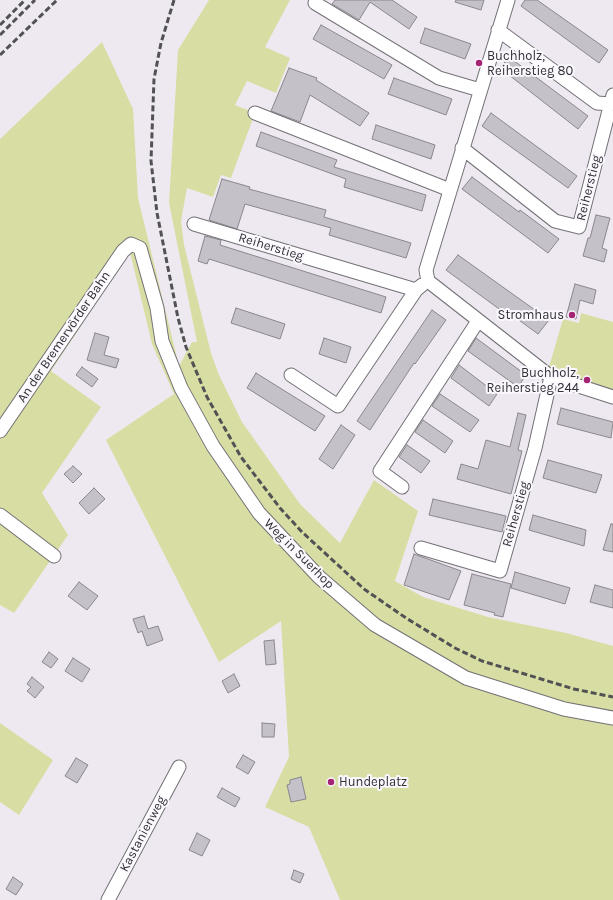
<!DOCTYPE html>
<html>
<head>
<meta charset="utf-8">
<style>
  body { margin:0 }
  canvas { display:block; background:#eee9f1 }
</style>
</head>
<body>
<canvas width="613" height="900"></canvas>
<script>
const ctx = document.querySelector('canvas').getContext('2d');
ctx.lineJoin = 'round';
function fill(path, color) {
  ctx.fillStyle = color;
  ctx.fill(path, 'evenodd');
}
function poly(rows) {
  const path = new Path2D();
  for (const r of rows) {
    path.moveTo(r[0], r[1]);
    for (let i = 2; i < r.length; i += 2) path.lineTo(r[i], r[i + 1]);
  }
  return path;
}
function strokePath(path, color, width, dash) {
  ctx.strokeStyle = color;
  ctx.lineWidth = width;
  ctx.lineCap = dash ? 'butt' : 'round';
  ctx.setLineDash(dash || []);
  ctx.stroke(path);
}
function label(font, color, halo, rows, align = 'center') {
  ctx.font = font + ' Karla,sans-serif';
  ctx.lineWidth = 4;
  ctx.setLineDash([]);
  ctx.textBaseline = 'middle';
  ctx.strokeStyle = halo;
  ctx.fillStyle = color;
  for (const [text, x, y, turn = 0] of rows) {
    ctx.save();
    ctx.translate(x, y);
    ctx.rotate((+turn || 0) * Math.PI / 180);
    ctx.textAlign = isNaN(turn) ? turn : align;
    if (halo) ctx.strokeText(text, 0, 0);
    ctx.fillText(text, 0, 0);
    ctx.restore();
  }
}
fill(poly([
  [209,0,290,0,265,47,290,58,276,93,247,81,235,105,255,113,231,178,221,175,213,197,187,188,181,221,184,245,211,353,219,375,242,422,300,504,340,543,374,480,418,511,395,581,423,597,488,617,566,633,613,646,613,900,340,900,309,827,265,807,289,757,281,621,219,662,106,440,174,394,152,344,130,252,51,371,101,407,42,493,68,535,14,613,0,605,0,139,102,42,133,109,138,198,179,366,192,342,197,342,169,203,178,50],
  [581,313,613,322,613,397,547,374,563,319,579,323],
  [0,723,53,760,19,815,0,802]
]), '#d8dea3');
const building = poly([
  [335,0,392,0,417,17,409,29,370,2,359,20,332,4,335,0],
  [456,0,484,0,481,10,455,2,456,0],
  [525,0,537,0,608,50,599,63,521,6,525,0],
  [321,25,392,65,384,79,313,39,321,25],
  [425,28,471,44,465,59,420,43,425,28],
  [509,57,588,116,578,129,500,68,509,57],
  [289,68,317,78,316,80,369,113,360,126,310,95,300,122,271,111,289,68],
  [394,78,452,99,446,115,388,94,394,78],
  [491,113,577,176,568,188,482,126,491,113],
  [376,125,435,145,431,159,372,139,376,125],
  [261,132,337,160,334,167,426,195,422,211,344,187,346,179,256,146,261,132],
  [472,177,519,212,520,210,559,239,548,253,462,189,472,177],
  [222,179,250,187,249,189,326,210,324,217,411,243,406,258,329,235,331,228,245,204,237,229,209,220,222,179],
  [596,215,610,218,602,248,607,250,604,262,583,256,588,238,590,238,596,215],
  [205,236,221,240,220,245,386,297,381,313,209,259,207,264,198,261,205,236],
  [458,255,549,320,538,334,512,315,510,317,446,270,458,255],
  [575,284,596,290,593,304,580,300,576,319,566,317,575,284],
  [236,308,285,324,280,339,231,323,236,308],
  [432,310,446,320,415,364,414,363,370,430,357,421,432,310],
  [95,333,109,337,104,355,119,359,116,368,87,360,95,333],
  [324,338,351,347,346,363,319,354,324,338],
  [476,338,526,375,518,387,468,351,476,338],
  [459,365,497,394,489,406,451,378,459,365],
  [82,367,98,379,92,387,76,375,82,367],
  [256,373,325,416,315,431,247,388,256,373],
  [440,394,479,420,470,432,432,406,440,394],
  [561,408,613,422,611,438,557,424,561,408],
  [518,413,526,415,518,450,522,451,511,494,457,479,461,464,478,469,486,440,510,447,518,413],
  [423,420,453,441,445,453,415,432,423,420],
  [341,425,355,435,333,469,319,459,341,425],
  [407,445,430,461,421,473,399,457,407,445],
  [548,460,602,475,596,493,543,478,548,460],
  [73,466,82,474,73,483,64,474,73,466],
  [94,488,105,499,89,514,79,503,94,488],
  [433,499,506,516,502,532,429,515,433,499],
  [533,515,586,530,584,546,529,530,533,515],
  [611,524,613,524,613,552,603,550,611,524],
  [414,554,461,571,449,600,404,585,414,554],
  [515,572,570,588,565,604,511,588,515,572],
  [472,574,511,584,503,617,494,615,495,613,464,605,472,574],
  [79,582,98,596,87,610,68,596,79,582],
  [595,585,613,590,613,608,590,602,595,585],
  [144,616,148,629,158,626,163,640,147,646,142,631,138,633,133,619,144,616],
  [274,640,276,664,266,665,264,641,274,640],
  [49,652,58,659,51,668,42,662,49,652],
  [73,658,90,669,82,682,65,671,73,658],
  [234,674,240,686,228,693,222,681,234,674],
  [32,677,44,687,35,698,27,691,31,687,27,684,32,677],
  [262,723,275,724,274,737,262,737,262,723],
  [243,755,255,762,248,774,236,767,243,755],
  [76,758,88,765,77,783,65,776,76,758],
  [301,777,306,799,291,802,287,785,290,784,290,780,301,777],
  [222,788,240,798,235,807,217,797,222,788],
  [197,833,210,840,202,856,189,850,197,833],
  [294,870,304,874,300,883,291,879,294,870],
  [13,877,23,884,16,895,6,889,13,877]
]);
fill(building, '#c5c1c8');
strokePath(building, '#8b878d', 1);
const street = poly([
  [508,0,426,270,428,281,551,377,613,397],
  [315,3,439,78,480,90],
  [498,30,597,103,611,104],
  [255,113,450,190],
  [462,148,555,221,579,227,613,95],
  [194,224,416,290],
  [291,375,338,406,416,290,422,285],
  [0,431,123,251,131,244,140,248,157,308,162,341,181,388,213,446,259,513,319,577,375,625,466,678,564,709,613,718],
  [402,487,380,471,478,321],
  [0,515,54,556],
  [421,548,500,571,535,448,551,377],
  [108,900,179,767]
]);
strokePath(street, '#737076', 15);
strokePath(street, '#fff', 13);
strokePath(poly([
  [174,0,161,43,154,79,151,161,157,213,178,318,186,347,207,397,241,457,280,508,302,532,364,589,406,618,455,648,482,661,574,689,613,697],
  [0,25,25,0],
  [0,35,35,0],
  [0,55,57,0]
]), '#525154', 3, [6, 3]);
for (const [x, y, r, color] of [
  [479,63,4,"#a52574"],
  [572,315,4,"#a52574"],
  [587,380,4,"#a52574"],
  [331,782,4,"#a52574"]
]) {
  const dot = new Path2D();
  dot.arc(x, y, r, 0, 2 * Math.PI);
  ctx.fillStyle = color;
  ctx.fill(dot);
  strokePath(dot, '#fbf7fe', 1.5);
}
label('13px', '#313032', '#fbf7fe', [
  ["Buchholz,",487,56],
  ["Reiherstieg 80",487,71],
  ["Stromhaus",564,315,"right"],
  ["Buchholz,",579,373,"right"],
  ["Reiherstieg 244",579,388,"right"],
  ["Hundeplatz",339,782]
], 'left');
label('13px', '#313032', '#fbf7fe', [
  ["Reiherstieg",589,188,-76],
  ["Reiherstieg",271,247,17],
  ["An der Bremervörder Bahn",64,337,-56],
  ["Reiherstieg",516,514,-74],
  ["Weg in Suerhop",299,554,45],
  ["Kastanienweg",143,834,-62]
]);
</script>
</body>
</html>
